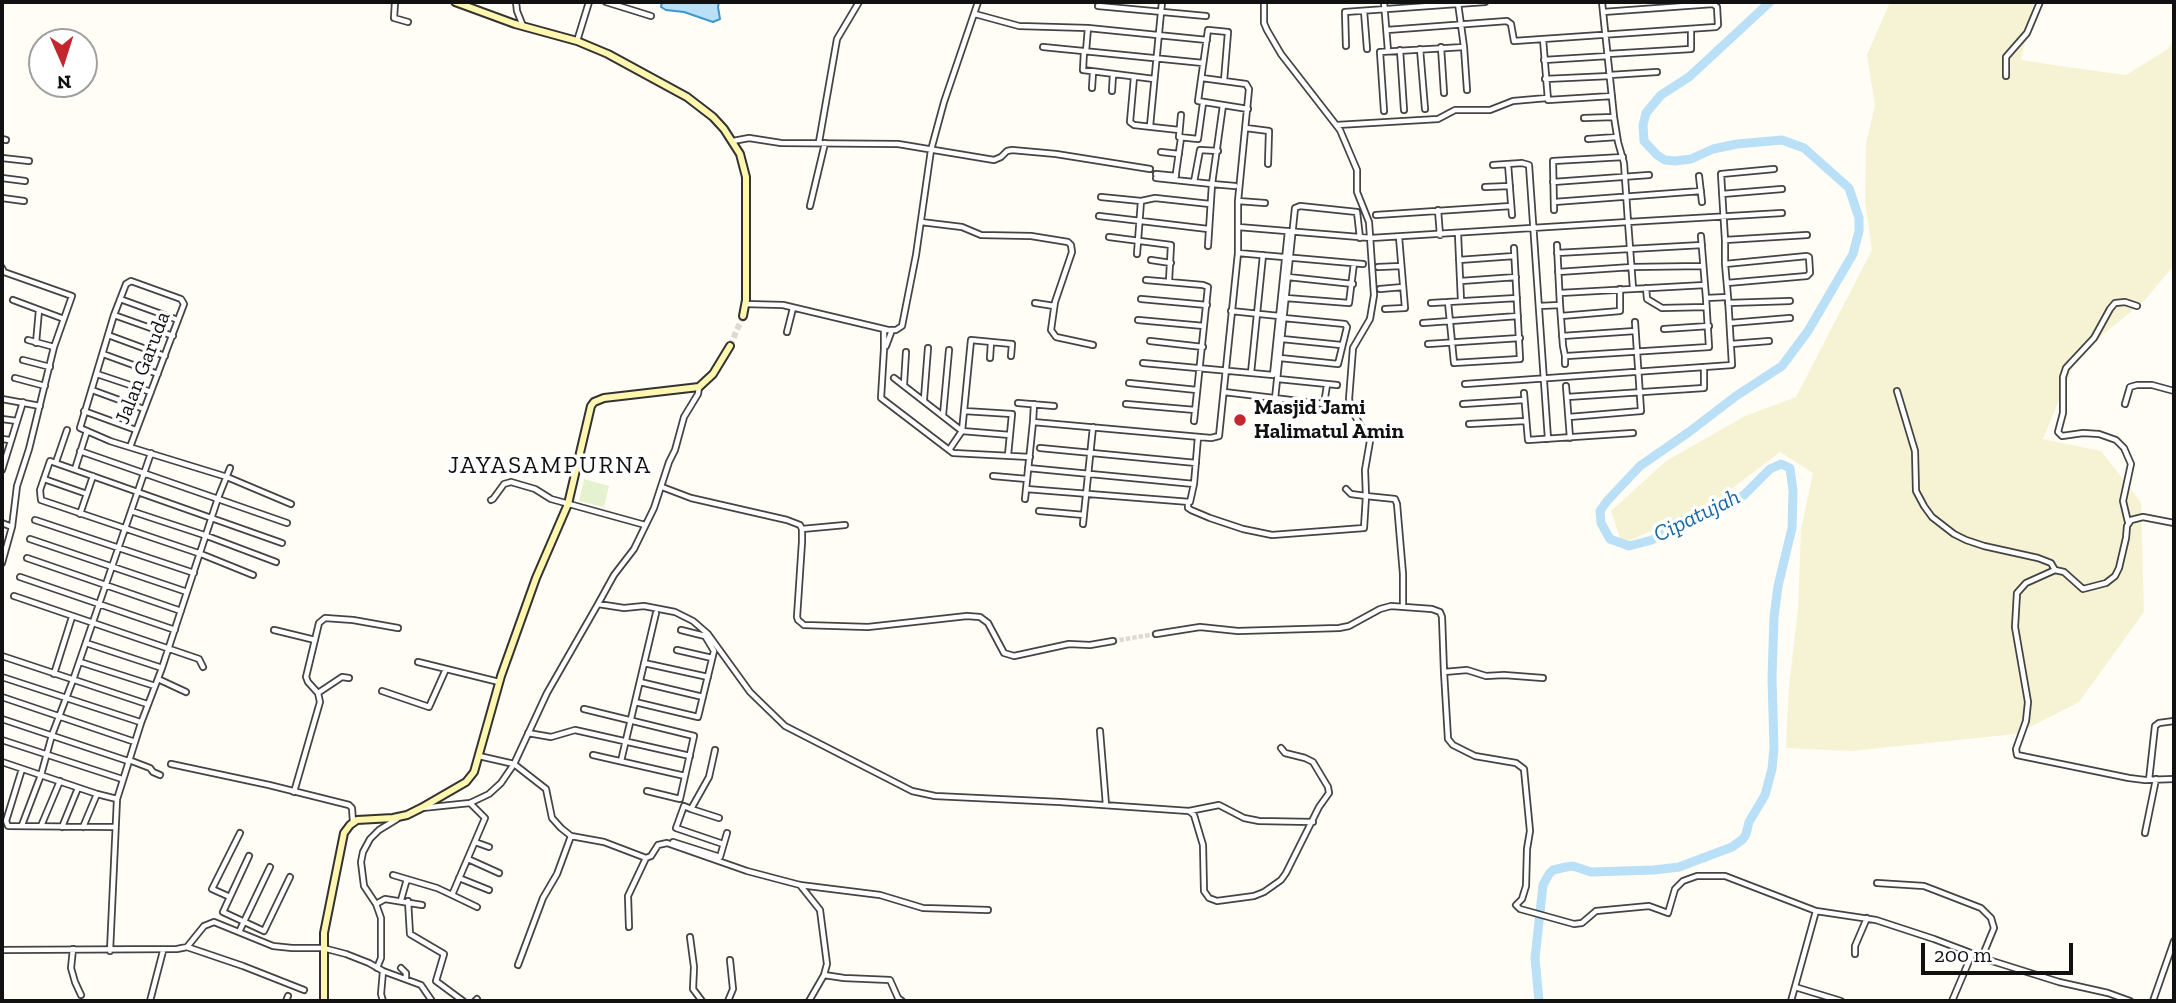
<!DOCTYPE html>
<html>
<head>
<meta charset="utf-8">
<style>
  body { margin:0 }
  #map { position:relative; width:2176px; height:1003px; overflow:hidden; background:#fffdf5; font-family:"Zilla Slab",serif }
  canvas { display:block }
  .frame { position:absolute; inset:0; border:4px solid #111; pointer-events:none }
  .north { position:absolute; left:28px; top:28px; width:70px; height:70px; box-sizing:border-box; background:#fff; border:2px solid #a0a0a0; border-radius:50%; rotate:177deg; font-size:19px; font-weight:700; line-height:28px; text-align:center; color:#111 }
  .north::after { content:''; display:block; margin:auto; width:24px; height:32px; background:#c4262e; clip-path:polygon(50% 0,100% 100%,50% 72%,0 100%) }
  .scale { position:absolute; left:1921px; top:943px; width:152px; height:32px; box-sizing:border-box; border:4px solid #111; border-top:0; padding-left:9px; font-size:21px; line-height:24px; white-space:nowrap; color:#111; -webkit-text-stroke:5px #fff; paint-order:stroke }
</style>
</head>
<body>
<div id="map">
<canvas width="2176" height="1003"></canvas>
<div class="frame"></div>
<div class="north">N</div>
<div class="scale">200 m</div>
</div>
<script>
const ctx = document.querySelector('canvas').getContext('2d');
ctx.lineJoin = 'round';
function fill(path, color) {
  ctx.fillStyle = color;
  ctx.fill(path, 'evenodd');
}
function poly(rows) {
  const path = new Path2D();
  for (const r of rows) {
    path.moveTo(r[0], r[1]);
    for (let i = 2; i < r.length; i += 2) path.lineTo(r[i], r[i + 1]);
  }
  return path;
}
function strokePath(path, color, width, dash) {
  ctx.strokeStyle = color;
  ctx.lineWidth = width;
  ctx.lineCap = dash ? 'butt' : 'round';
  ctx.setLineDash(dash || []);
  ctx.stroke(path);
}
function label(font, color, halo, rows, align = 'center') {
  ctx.font = font + ' "Zilla Slab",serif';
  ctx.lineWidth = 7;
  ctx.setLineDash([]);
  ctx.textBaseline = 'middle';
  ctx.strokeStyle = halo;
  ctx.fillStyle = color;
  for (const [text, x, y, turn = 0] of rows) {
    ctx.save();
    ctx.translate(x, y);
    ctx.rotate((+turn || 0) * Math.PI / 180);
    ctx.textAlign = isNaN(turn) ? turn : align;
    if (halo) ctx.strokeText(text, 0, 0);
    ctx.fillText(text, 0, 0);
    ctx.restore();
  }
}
fill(poly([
  [1890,2,2034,2,2021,60,2074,68,2126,75,2168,49,2174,39,2174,265,2145,300,2078,355,2043,439,2101,451,2141,502,2144,612,2079,702,2016,734,1851,751,1786,748,1789,686,1798,609,1801,529,1813,473,1780,452,1713,503,1622,544,1611,511,1666,461,1745,416,1796,397,1872,250,1865,202,1866,143,1875,106,1867,55]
]), '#f6f3d4');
fill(poly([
  [584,479,609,486,604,507,579,501]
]), '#e6f2cf');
const water = poly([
  [662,2,719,2,718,7,720,19,713,22,684,12,666,10,661,7,662,2]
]);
fill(water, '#b9e0f7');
strokePath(water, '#3f96cf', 2);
strokePath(poly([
  [1539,1001,1535,958,1543,885,1549,874,1553,870,1566,867,1573,866,1591,872,1654,870,1679,867,1732,847,1743,839,1746,834,1749,822,1765,795,1772,769,1774,748,1772,678,1774,617,1778,586,1792,528,1793,491,1790,468,1781,464,1770,469,1744,495,1716,510,1675,523,1652,540,1629,546,1610,539,1601,523,1600,511,1607,501,1640,466,1689,432,1736,396,1782,366,1808,331,1853,254,1859,231,1859,218,1849,188,1804,148,1782,140,1737,144,1713,149,1691,159,1675,161,1665,160,1657,155,1644,141,1643,125,1646,113,1661,95,1689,77,1770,2]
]), '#b9e0f7', 9);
strokePath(poly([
  [1113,641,1156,634]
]), '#dbdad3', 4.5, [4.5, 2]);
strokePath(poly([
  [730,346,743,316]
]), '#dbdad3', 6, [6, 3]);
const street = poly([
  [395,2,394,18,408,22],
  [516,2,517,11,523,26],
  [606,2,651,16],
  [1264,2,1264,23,1267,30,1281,54,1340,130,1357,170,1357,192,1369,222,1374,295,1370,319,1353,348,1349,399,1352,411,1370,441,1365,470,1366,496,1395,499,1397,504,1403,574,1403,607],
  [1384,2,1388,51],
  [1458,3,1464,47,1467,90],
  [1098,6,1206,16],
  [1364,11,1367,49],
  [975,14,1019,26,1088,28,1207,40],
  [1387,30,1507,21,1511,24,1514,41,1716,27,1718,25,1717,7,1713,4,1603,12],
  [1543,39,1548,100,1612,96],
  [577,41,589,2],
  [1346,46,1345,12,1485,2],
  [1043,47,1203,63],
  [1441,47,1444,93],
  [1420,49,1425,109],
  [1400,50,1404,110],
  [1084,51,1083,70,1154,79],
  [1086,51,1088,28],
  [1608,54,1691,49,1691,29],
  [1544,60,1608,56],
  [1610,75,1657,72],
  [2006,76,2006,57,2027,33,2040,2],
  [1134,77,1130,122,1134,125,1179,130],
  [1545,79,1610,76],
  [1224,81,1228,32,1208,30,1198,101,1248,109],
  [1092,88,1093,72],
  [1112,91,1113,74],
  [1384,111,1380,52,1464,47],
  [1181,115,1179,137,1198,139,1203,103],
  [1584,118,1614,117],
  [1337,125,1438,119,1455,110,1490,110,1513,101,1547,98],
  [1150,126,1162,2],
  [1246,128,1269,131,1268,164],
  [2,139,6,140],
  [1588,139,1617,137],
  [733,141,749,138,781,143,898,144,994,160,1001,157,1007,151,1012,150,1056,154,1150,169],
  [819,142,837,39,859,2],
  [1161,152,1179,154],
  [2,158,29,161],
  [1508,164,1512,215],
  [1493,165,1522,163,1529,165,1548,439],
  [1774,169,1721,174,1725,240,1807,235],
  [1156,174,1176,176],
  [1699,176,1702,202],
  [2,178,25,181],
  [1156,178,1212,184,1223,105],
  [1175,180,1181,138],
  [1194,182,1200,150,1218,151],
  [1553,182,1649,175],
  [1485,187,1510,186],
  [1722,194,1782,189],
  [1101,197,1141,201,1155,198,1210,204],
  [2,198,24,201],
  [1238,201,1265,203],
  [1554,202,1701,191],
  [810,206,825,143],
  [1438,210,1440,235],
  [1554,210,1553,161,1623,157],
  [1376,215,1511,206],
  [1099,216,1208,229],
  [921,222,962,227,981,235,1031,236,1068,242,1071,245,1072,252,1055,302,1051,330,1056,337,1093,345],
  [1238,227,1371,238,1628,222,1624,163,1618,142,1614,117,1602,2],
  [1458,234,1461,301],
  [1701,236,1706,298],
  [1109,237,1171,245,1169,281],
  [1725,240,1725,264,1807,256,1809,257,1810,273,1807,276,1727,283],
  [1557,245,1560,305],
  [1208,246,1212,184,1235,186],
  [1238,253,1363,264],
  [1557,253,1702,245],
  [1137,254,1141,201],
  [1151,260,1171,263],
  [1459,260,1514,256],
  [1725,264,1728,297],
  [1378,267,1401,266],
  [2,268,4,272,72,296,54,347,29,449,17,486,12,527,2,563],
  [1558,272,1632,267,1703,266],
  [1288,277,1353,284],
  [1146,280,1203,285,1208,287,1194,421],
  [1461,281,1516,277],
  [1633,288,1628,222,1782,213],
  [1646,288,1647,299,1662,308,1706,307],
  [1380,289,1403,287],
  [1560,293,1705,285],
  [1286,298,1349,303,1354,263],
  [120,299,178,320],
  [1141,299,1207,305],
  [13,300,64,319],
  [1448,302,1454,363,1520,359,1514,248],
  [1035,303,1054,306],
  [1431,303,1517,298],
  [1728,303,1790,301],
  [745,304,783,305,888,330,896,330,902,326,916,255,931,150,944,102,978,2],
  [1539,306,1560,305,1563,346,1565,356,1567,356,1709,347,1706,298,1728,297,1732,365,1704,367],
  [1385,309,1405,308,1399,237],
  [1231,311,1279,316],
  [114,315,173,336],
  [1561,316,1620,311,1620,289],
  [1138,320,1204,326],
  [1423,323,1518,316],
  [1730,323,1790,318],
  [884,329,884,349,881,398,953,453,1030,457],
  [1664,329,1709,326],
  [787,332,793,308],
  [108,335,165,356],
  [1562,336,1635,331],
  [1282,339,1341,345],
  [28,340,54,347],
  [1150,341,1203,347],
  [36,343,39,310],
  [1428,344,1520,338],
  [1731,344,1769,341],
  [886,346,892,330],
  [103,354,158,374],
  [1565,356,1565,364],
  [990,358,991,342],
  [1280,358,1338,364,1347,327,1345,324,1284,318],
  [23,360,50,367],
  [1143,363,1273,375,1288,231],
  [1251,373,1263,255],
  [97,374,151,392],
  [15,378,45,386],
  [894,378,962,431,1010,435],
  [1278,379,1337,385],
  [1129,383,1197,390],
  [904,384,906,352],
  [1465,384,1704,367,1704,388,1567,397],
  [1566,386,1570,438],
  [92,390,144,409],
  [1897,391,1915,451,1916,491,1924,506,1932,517,1954,534,1966,540,1984,546,2038,558,2051,563,2055,570],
  [1224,392,1324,404,1327,385],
  [1524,393,1528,440,1633,433],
  [2,399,40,406],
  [924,399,928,348],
  [1275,399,1295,208,1300,206,1357,212,1360,238],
  [1018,403,1054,406],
  [1126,404,1195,410],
  [1463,404,1524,400],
  [2125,404,2130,387,2137,385,2152,385,2174,391],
  [84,411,136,430],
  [943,415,949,350],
  [1569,417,1641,411,1635,322],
  [2,419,17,421],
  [1033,422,1034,404],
  [1469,424,1525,421],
  [2,439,10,440],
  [130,447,184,304,181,299,131,281,126,284,114,315,80,428,110,441,113,442,227,477,291,504],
  [1040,448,1196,463],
  [949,450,962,431,964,411],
  [80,451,287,523],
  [1008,455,1012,414,964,411,971,340,1012,344,1011,356],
  [56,462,67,430],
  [1028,468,1194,484],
  [75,469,87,431],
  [2,470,23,402],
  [993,476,1027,479],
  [44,479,87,494],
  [662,487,691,498,787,520,800,525,802,529,802,542,797,617,798,620,804,625,868,627,967,616,980,617,988,623,1004,653,1014,656,1069,644,1090,645,1113,641],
  [1026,489,1190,502,1194,484,1198,437],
  [1025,499,1033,422,1211,438,1219,436,1238,253,1238,201,1249,89,1246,84,1202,78],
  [491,500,493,499,504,484,511,482,535,489,551,499,645,525],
  [1188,503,1188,508,1191,510,1210,518,1243,529,1272,535,1364,528,1366,496,1351,494,1346,489],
  [131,511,207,536,276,562],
  [1039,511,1084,515],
  [80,514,93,476],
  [35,520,194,573],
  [2128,522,2123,501,2131,464,2124,448,2116,440,2099,434,2083,433,2062,436,2058,432,2063,413,2063,377,2066,368,2094,338,2110,309,2115,303,2125,302,2137,306],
  [2,523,12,527],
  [2174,523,2143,517,2131,520,2127,526,2126,538,2119,568,2115,576,2106,583,2083,589,2064,572,2055,570,2026,583,2017,593,2015,627,2028,702,2026,721,2016,749,2017,755,2129,778,2145,780,2174,779],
  [1083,524,1093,427],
  [802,529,845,525],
  [30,539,187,592],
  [27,558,181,611],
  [253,575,201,554,41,500,40,490,50,461,282,543],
  [20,577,175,630],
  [14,596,199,659,203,667],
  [598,604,614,575,634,549,654,508,669,462,675,450,684,417,698,394,699,387],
  [274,630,315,640],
  [1156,634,1200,627,1238,631,1339,628,1349,626,1380,609,1391,606,1432,609,1440,612,1442,617,1444,672,1467,670,1486,676,1504,675,1543,678],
  [86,643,162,668],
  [677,650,712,658],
  [2,656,147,704],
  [80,662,155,686],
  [418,662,499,682],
  [644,663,708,677],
  [1444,672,1448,739,1453,745,1475,756,1516,763,1524,769,1530,831,1527,849,1526,886,1522,899,1516,905,1520,909,1574,924,1582,923,1596,911,1649,906,1668,913,1675,889,1683,881,1697,876,1725,876,1816,911,1876,920,1934,939,1992,961,2059,982,2108,993,2130,1001],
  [54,674,72,617],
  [2,677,140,722],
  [158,679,186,692],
  [640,682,703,697],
  [382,691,429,707,446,669],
  [318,693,342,677,349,678],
  [2,697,135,742],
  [635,702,698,717,714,651,705,636,681,630],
  [584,709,694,736,680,799,647,791],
  [2,719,128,761],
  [1100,731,1106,805],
  [528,733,551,737,575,730,690,756],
  [2,740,122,779],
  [715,750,709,777,691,809,684,806,676,828,723,844],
  [593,755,685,776],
  [479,756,514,764,546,789,552,818,561,828,571,836,604,842,646,858,651,856,658,845,667,843,747,871,800,885,880,895,923,908,988,910],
  [129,760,150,768,153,772,160,775],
  [621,761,656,613],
  [2,762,97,794,117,799],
  [171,764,269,785,349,805,352,808,353,822],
  [22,769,6,821,8,826,115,827],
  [2149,780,2155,726,2159,723,2174,721],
  [294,792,320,702,318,693,308,682,306,677,319,623,325,618,353,620,398,628],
  [470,803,485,818,452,895,477,907],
  [422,808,470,803,489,794,501,783,514,764,547,693,598,604,624,608,644,606,675,612,693,621,708,634,750,692,785,726,912,791,935,796,1060,802,1189,811,1194,815,1203,845,1204,891,1209,898,1217,901,1254,896,1264,892,1281,880,1286,873,1319,807,1329,793,1328,787,1313,762,1305,758,1285,753,1281,748],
  [691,809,719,818],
  [1189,811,1219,805,1244,818,1259,821,1313,822],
  [22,825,41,775,52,735,73,680,151,453],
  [41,826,60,781],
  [62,827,78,788],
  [83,827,97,794],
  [2145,833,2156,779],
  [475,842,489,847],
  [673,842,720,857,727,833],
  [249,856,223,912,264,931,290,877],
  [468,859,499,873],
  [393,875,437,888,452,895],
  [459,878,489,890],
  [1877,883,1924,886,1981,908,1991,918,1994,928,1982,957],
  [800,885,820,910,827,964,824,975,809,1001],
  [230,897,212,889,240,833],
  [401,900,407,879],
  [408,901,410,934,444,954,436,981,463,1001],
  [376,904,385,899,422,905],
  [629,927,628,896,646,858],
  [239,932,270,867],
  [690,937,694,967,693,989,702,1001],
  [187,947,243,966,304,990],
  [73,949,71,968,75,982,81,995],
  [2,950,177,949,187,947,204,926,214,922,273,946,292,948,323,948,346,954,369,963,383,971,421,985,432,1001],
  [110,951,117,799,141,723,162,668,218,498,230,468],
  [1855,954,1855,946,1867,918],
  [518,965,543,898,557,874,571,836],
  [377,968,381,958,381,918,376,904,364,886,361,862,363,852,370,839,379,830,397,819],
  [401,968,406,973,406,979],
  [824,975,844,978,890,980,898,998,902,1001],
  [1795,987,1841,1001],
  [150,1001,163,951],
  [286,1001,288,996],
  [383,1001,381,994,383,971],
  [475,1001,477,999],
  [728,1001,733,989,730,960],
  [1791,1001,1816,911],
  [1952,1001,1972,954],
  [2153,1001,2174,941]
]);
const secondary = poly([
  [455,2,515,24,577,41,608,54,687,97,713,117,724,129,740,154,746,177,746,300,743,316],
  [324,1001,324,933,344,833,350,825,357,820,393,818,407,815,421,808,466,782,474,772,501,676,536,578,568,504,591,406,594,402,604,398,699,387,713,374,730,346]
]);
strokePath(street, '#444', 8);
strokePath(secondary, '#333', 10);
strokePath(street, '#fff', 4.5);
strokePath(secondary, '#fff6b0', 6);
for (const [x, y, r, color] of [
  [1240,420,7,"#c4262e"]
]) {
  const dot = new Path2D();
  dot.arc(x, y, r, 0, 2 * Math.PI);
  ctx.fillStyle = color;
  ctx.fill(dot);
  strokePath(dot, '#fff', 2.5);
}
label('21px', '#111', '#fff', [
  ["Jalan Garuda",143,368,-69]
]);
label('bold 21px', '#111', '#fff', [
  ["Masjid Jami",1254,408],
  ["Halimatul Amin",1254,432]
], 'left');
label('italic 23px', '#1768a6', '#fff', [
  ["Cipatujah",1697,516,-26]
]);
ctx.letterSpacing = '2px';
label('24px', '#111', '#fff', [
  ["JAYASAMPURNA",550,466]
]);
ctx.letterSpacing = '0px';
</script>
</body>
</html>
